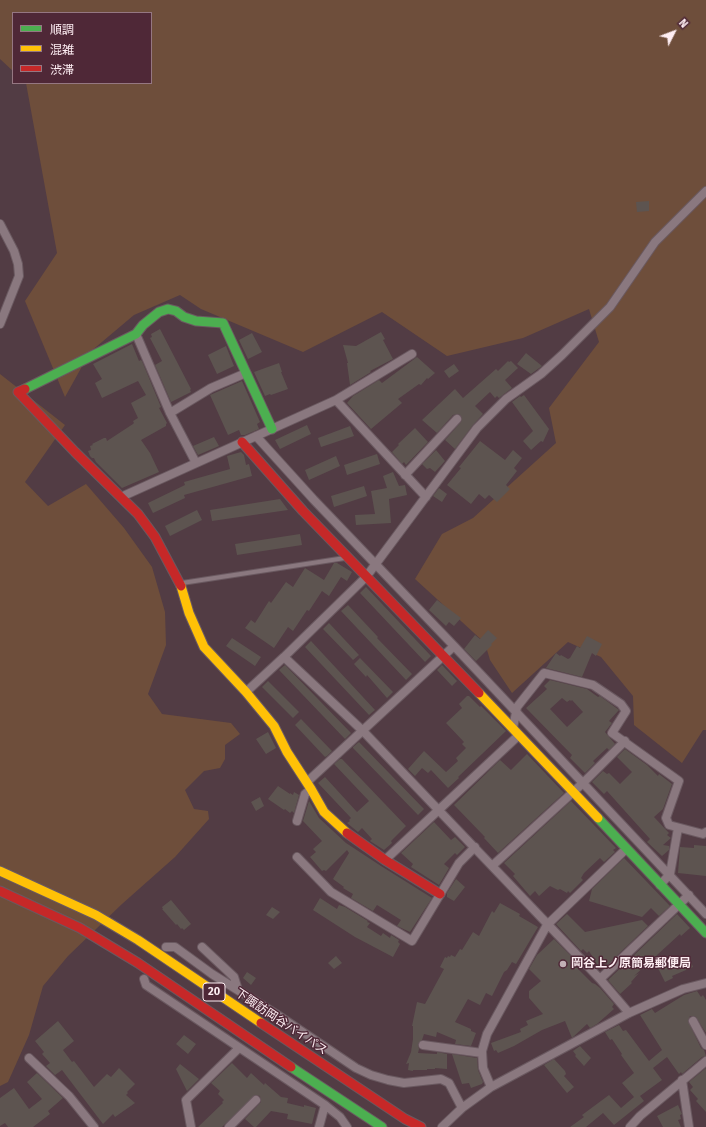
<!DOCTYPE html>
<html>
<head>
<meta charset="utf-8">
<style>
  body { margin:0 }
  #map { position:relative; width:706px; height:1127px; overflow:hidden; background:#523c44; font-family:"Fira Sans","Noto Sans JP",sans-serif }
  canvas { display:block }
  .legend { position:absolute; left:12px; top:12px; width:140px; height:72px; box-sizing:border-box; background:#4f2837; border:1px solid #957782; margin:0; padding:5px 7px; list-style:none; font-size:12px; color:#feeef3 }
  .legend li { display:flex; align-items:center; gap:8px; height:20px }
  .legend b { width:20px; border:1px solid #957782 }
  .north { position:absolute; left:654px; top:12px; width:40px; height:40px; -webkit-text-stroke:3px #4f2837; paint-order:stroke; rotate:48deg; font-size:11px; font-weight:700; line-height:16px; text-align:center; color:#feeef3 }
  .north::after { content:''; display:block; margin:auto; width:14px; height:18px; background:#feeef3; clip-path:polygon(50% 0,100% 100%,50% 72%,0 100%) }
</style>
</head>
<body>
<div id="map">
<canvas width="706" height="1127"></canvas>
<ul class="legend">
<li><b style="height:5px;background:#4caf50"></b>順調</li>
<li><b style="height:5px;background:#ffc107"></b>混雑</li>
<li><b style="height:5px;background:#c62828"></b>渋滞</li>
</ul>
<div class="north">N</div>
</div>
<script>
const ctx = document.querySelector('canvas').getContext('2d');
ctx.lineJoin = 'round';
function fill(path, color) {
  ctx.fillStyle = color;
  ctx.fill(path, 'evenodd');
}
function poly(rows) {
  const path = new Path2D();
  for (const r of rows) {
    path.moveTo(r[0], r[1]);
    for (let i = 2; i < r.length; i += 2) path.lineTo(r[i], r[i + 1]);
  }
  return path;
}
function strokePath(path, color, width, dash) {
  ctx.strokeStyle = color;
  ctx.lineWidth = width;
  ctx.lineCap = dash ? 'butt' : 'round';
  ctx.setLineDash(dash || []);
  ctx.stroke(path);
}
function label(font, color, halo, rows, align = 'center') {
  ctx.font = font + ' "Fira Sans","Noto Sans JP",sans-serif';
  ctx.lineWidth = 3;
  ctx.setLineDash([]);
  ctx.textBaseline = 'middle';
  ctx.strokeStyle = halo;
  ctx.fillStyle = color;
  for (const [text, x, y, turn = 0] of rows) {
    ctx.save();
    ctx.translate(x, y);
    ctx.rotate((+turn || 0) * Math.PI / 180);
    ctx.textAlign = isNaN(turn) ? turn : align;
    if (halo) ctx.strokeText(text, 0, 0);
    ctx.fillText(text, 0, 0);
    ctx.restore();
  }
}
fill(poly([
  [0,0,706,0,706,730,703,730,682,763,634,725,633,696,601,657,568,642,512,693,490,660,485,643,415,579,442,534,473,518,556,443,549,408,599,342,589,309,523,338,447,356,382,312,303,352,201,309,180,295,134,315,90,352,65,397,25,301,57,253,26,83,151,83,151,13,13,13,13,71,0,59],
  [0,374,65,425,25,482,48,506,86,484,124,528,152,567,165,612,166,645,148,694,162,714,231,723,240,734,225,745,225,759,220,768,204,771,185,790,194,809,208,811,209,819,175,857,122,904,68,956,43,986,29,1035,8,1082,0,1086]
]), '#6e4e3b');
fill(poly([
  [649,201,649,211,637,212,636,202],
  [160,329,191,389,190,390,191,392,171,402,155,365,162,361,150,338,152,337,151,334],
  [381,332,385,339,383,340,393,359,370,371,371,372,350,385,347,363,348,363,343,345,356,346],
  [252,333,262,352,248,359,239,340],
  [132,344,139,361,141,360,142,361,161,407,159,408,167,423,166,424,166,426,141,440,150,453,159,472,122,488,96,462,94,458,92,458,90,456,88,451,91,450,90,446,93,445,92,444,104,438,106,438,107,441,133,424,134,423,133,421,138,418,131,403,146,395,138,381,102,398,95,383,102,379,93,364],
  [226,346,234,366,217,374,208,355],
  [526,353,542,366,531,374,517,364],
  [417,357,435,373,428,379,427,378,421,385,419,384,398,399,402,403,371,429,347,403,353,396,379,380,382,383],
  [508,361,509,362,511,361,518,368,505,380,512,388,499,398,497,396,495,398,490,392,475,406,483,414,473,425,455,449,445,440,461,422,462,418,460,415,458,414,453,415,437,433,422,420,455,389,463,398,496,369,498,371],
  [279,363,282,372,281,372,288,389,271,395,270,394,265,396,254,372],
  [454,364,459,371,449,378,444,371],
  [242,381,260,422,257,424,259,429,245,435,241,435,239,430,228,435,210,395],
  [524,395,549,429,543,442,541,441,531,450,523,441,533,431,512,402,520,396,521,397],
  [307,425,311,434,280,449,275,440],
  [350,426,354,436,321,447,318,438],
  [415,428,428,442,406,465,404,462,402,464,392,452,399,445,398,444],
  [214,437,219,446,198,455,193,446],
  [480,441,505,460,513,450,522,458,514,468,517,471,506,485,510,489,497,502,489,495,485,499,479,494,471,504,447,485,461,468,459,467],
  [436,450,445,461,435,472,430,468,427,469,422,464],
  [241,452,244,455,246,465,249,464,252,476,184,495,185,498,153,513,148,503,185,485,184,482,230,469,227,456],
  [377,454,380,464,347,475,344,465],
  [336,456,340,466,309,480,305,470],
  [393,472,399,486,405,485,407,495,389,499,391,523,356,525,355,515,375,514,371,491,387,488,383,476],
  [364,486,367,496,334,507,331,496],
  [439,488,447,494,442,502,433,496],
  [280,499,288,510,212,521,210,510],
  [197,510,202,520,170,536,165,526],
  [300,534,302,545,237,555,235,544],
  [334,563,337,563,352,572,347,581,341,577,329,596,322,591,309,611,307,610,293,631,288,627,274,648,245,628,251,620,255,623,269,601,271,603,286,582,293,587,305,568,324,580],
  [366,587,431,656,425,662,360,593],
  [437,600,461,618,454,626,449,622,446,626,429,610],
  [348,605,378,637,377,638,412,674,406,680,341,611],
  [329,623,359,655,353,660,323,629],
  [488,630,497,638,491,644,492,645,476,661,464,649,475,635,480,639],
  [587,636,602,644,596,656,592,653,582,677,546,668,556,653,560,656,561,655,568,659,570,658,577,646,580,648],
  [232,638,261,657,255,666,226,646],
  [311,641,375,710,369,715,305,647],
  [360,658,393,692,387,698,367,675,366,677,354,664],
  [285,665,351,733,345,739,279,670],
  [442,665,457,681,452,686,437,670],
  [550,680,587,689,598,697,600,696,619,710,609,721,612,723,605,732,615,744,609,750,607,748,593,761,595,763,585,773,570,758,572,755,526,708,547,689,544,686],
  [562,698,567,702,570,700,571,701,572,700,583,712,567,727,550,709],
  [268,681,299,712,293,718,262,687],
  [467,696,469,696,480,707,481,706,506,731,458,777,459,778,448,788,431,770,428,773,422,768,415,776,408,769,424,751,446,772,458,761,456,758,466,748,462,744,464,742,446,723,462,708,459,704],
  [301,719,332,751,327,756,325,757,295,725],
  [268,732,276,748,266,754,256,739],
  [359,742,424,809,418,815,353,748,353,747],
  [625,749,647,765,658,776,659,774,672,784,663,809,654,817,669,833,667,835,671,838,663,845,669,846,669,850,662,856,647,842,650,839,607,791,604,794,592,782,603,771,607,774,609,773,620,784,632,772,617,757],
  [527,754,564,793,498,853,484,838,485,837,454,805,500,760,511,770],
  [340,759,342,759,406,826,391,841,392,843,384,850,370,841,372,839,362,828,358,832,347,823,350,821,349,820,351,818,318,783,325,777,357,812,369,801,334,764],
  [278,786,290,794,290,793,293,795,294,792,299,795,294,813,292,811,290,813,285,809,284,810,268,799],
  [260,797,264,806,256,811,251,802],
  [309,801,319,818,346,843,381,866,432,898,410,932,397,926,401,920,377,905,373,911,351,898,353,894,343,888,344,887,333,879,349,853,347,850,326,871,324,870,322,871,310,857,316,852,313,849,322,841,303,821],
  [571,801,616,848,613,850,615,852,604,862,600,858,584,873,581,878,583,880,570,893,568,891,567,893,560,889,558,890,550,886,539,896,535,891,530,896,513,876,515,874,504,863],
  [434,822,451,840,455,837,465,847,457,855,455,853,444,864,449,868,439,885,411,867,413,864,401,853],
  [694,845,706,846,706,876,678,873,680,847,694,848],
  [624,858,670,906,659,916,651,908,642,917,589,901,592,889],
  [456,879,465,887,454,901,447,897,447,893],
  [320,898,337,909,339,905,345,907,368,921,367,922,370,923,367,927,381,936,383,933,390,938,391,935,399,940,398,942,400,944,393,957,355,937,313,910],
  [171,900,191,924,184,930,182,928,181,929,177,924,176,925,162,909,163,909,162,907],
  [500,903,520,914,519,916,538,927,516,964,512,962,507,970,504,972,492,996,486,993,480,1005,468,999,455,1022,471,1029,471,1031,476,1033,471,1046,455,1044,456,1040,437,1032,436,1037,424,1034,422,1040,418,1044,419,1049,418,1053,437,1054,437,1052,447,1054,447,1069,435,1068,435,1069,427,1069,427,1070,413,1070,413,1071,408,1070,409,1063,406,1064,411,1052,413,1039,413,1026,412,1026,417,1002,425,1004,444,969,440,967,445,957,447,958,448,956,450,957,451,955,455,957,460,949,462,950,473,932,479,936,492,911,494,913],
  [272,907,280,912,273,919,266,915],
  [567,914,585,932,642,920,648,926,606,966,603,963,598,966,589,951,587,953,583,949,581,951,556,924],
  [677,914,690,928,681,936,680,934,634,976,639,973,631,982,632,983,620,994,608,980],
  [554,939,573,958,571,960,577,966,576,967,592,983,595,984,600,988,614,1004,612,1007,614,1009,597,1024,590,1028,587,1024,572,1038,565,1021,542,1030,514,1046,498,1053,496,1050,494,1051,491,1043,521,1032,520,1029,528,1025,526,1021,543,1014,529,998,529,991,541,981,529,969,537,955],
  [336,956,342,963,334,969,328,963],
  [690,959,693,967,672,976,673,978,665,982,657,966,666,963,668,968],
  [247,972,256,978,251,985,243,978],
  [697,991,701,997,703,995,706,1000,706,1033,696,1017,690,1016,688,1021,701,1048,704,1050,706,1056,702,1057,682,1074,681,1072,679,1074,667,1057,653,1068,662,1080,640,1096,644,1101,614,1125,603,1113,586,1127,570,1127,584,1117,582,1115,609,1095,621,1108,634,1097,622,1083,634,1073,621,1055,622,1054,612,1039,610,1040,605,1032,619,1025,623,1031,626,1030,649,1061,662,1050,640,1015,652,1009,655,1013,684,995],
  [58,1021,74,1041,63,1050,72,1062,74,1061,94,1087,107,1074,111,1077,119,1068,135,1084,127,1092,128,1093,126,1095,135,1103,115,1117,113,1114,103,1124,62,1070,55,1075,46,1066,50,1063,42,1054,44,1052,35,1041],
  [184,1035,196,1044,188,1054,176,1044],
  [580,1046,591,1058,584,1066,575,1056,576,1055,573,1051],
  [452,1054,477,1058,478,1070,483,1082,482,1084,471,1088,469,1083,462,1084],
  [554,1059,565,1071,566,1074,564,1076,574,1087,567,1093,544,1065],
  [232,1063,247,1078,251,1073,264,1085,265,1083,281,1097,288,1098,287,1103,304,1107,304,1105,316,1108,312,1124,287,1119,288,1114,271,1111,256,1127,254,1127,245,1119,261,1102,260,1096,255,1095,222,1127,198,1127,223,1103,222,1102,224,1100,218,1094,220,1091,211,1083],
  [180,1064,199,1079,187,1091,176,1069],
  [706,1068,706,1112,696,1101,698,1099,690,1090,693,1087,689,1082],
  [37,1073,63,1098,48,1111,50,1114,33,1127,8,1127,5,1123,0,1126,0,1098,14,1088,29,1109,42,1099,27,1082],
  [678,1105,681,1112,682,1114,680,1115,681,1119,678,1120,681,1127,663,1127,657,1116]
]), '#5d5450');
const lane = poly([
  [182,583,345,558]
]);
const street = poly([
  [0,224,14,251,18,264,19,276,0,324],
  [136,334,170,413,196,463],
  [336,400,426,497],
  [170,413,211,388,246,373],
  [256,436,314,500,454,646,307,782],
  [405,475,457,419],
  [121,497,336,400,412,354],
  [454,646,706,914],
  [284,657,363,731,600,979,629,1013],
  [246,692,284,657,366,577,477,428,506,399,541,374,562,355,610,307,655,242,706,191],
  [513,728,517,707,544,673,593,685,621,704,626,711,612,733,679,781,666,818,669,825,703,834,706,832],
  [297,821,305,794,311,789],
  [297,857,331,892,412,941,459,863,475,847],
  [385,860,519,735],
  [492,866,583,783,625,741],
  [660,885,670,874,678,828],
  [166,947,175,947,212,974,276,1014,356,1068,371,1075,388,1080,404,1083,441,1079,449,1083,462,1108],
  [202,947,234,977,238,990],
  [144,979,146,985,325,1105,340,1117,347,1127],
  [600,979,689,895],
  [693,1021,706,1045],
  [423,1045,482,1053],
  [29,1058,69,1096,94,1127],
  [682,1080,689,1127],
  [491,1087,483,1068,482,1051,487,1034,547,925,626,849],
  [191,1127,186,1100,239,1048],
  [229,1127,256,1100],
  [319,1127,325,1105],
  [442,1127,462,1108,491,1087,629,1013,683,989,706,983],
  [630,1127,640,1116,706,1061]
]);
const fast = poly([
  [25,389,136,334,143,325,159,312,168,309,176,311,184,317,196,321,223,323,272,429],
  [598,818,706,933],
  [291,1067,382,1127]
]);
const slow = poly([
  [181,586,189,613,204,647,246,692,274,726,287,752,311,789,324,812,347,833],
  [479,693,598,818],
  [0,871,96,915,138,940,261,1023]
]);
const jam = poly([
  [25,389,18,392,75,452,138,514,155,537,181,586],
  [242,442,303,511,479,693],
  [347,833,385,860,440,894],
  [0,891,80,928,138,963,291,1067],
  [261,1023,405,1119,421,1127]
]);
strokePath(lane, '#6a5960', 6);
strokePath(street, '#6a5960', 10);
strokePath(fast, '#6a5960', 11);
strokePath(slow, '#6a5960', 11);
strokePath(jam, '#6a5960', 11);
strokePath(lane, '#8a787f', 4);
strokePath(street, '#8a787f', 8);
strokePath(fast, '#4caf50', 9);
strokePath(slow, '#ffc107', 9);
strokePath(jam, '#c62828', 9);
for (const [x, y, r, color] of [
  [563,964,4,"#c2b0b6"]
]) {
  const dot = new Path2D();
  dot.arc(x, y, r, 0, 2 * Math.PI);
  ctx.fillStyle = color;
  ctx.fill(dot);
  strokePath(dot, '#4f2837', 1.5);
}
for (const [x, y, w] of [
  [214,992,22]
]) {
  const box = new Path2D();
  box.roundRect(x - w / 2, y - 9, w, 18, 3);
  ctx.fillStyle = '#4f2837';
  ctx.fill(box);
  strokePath(box, '#feeef3', 1);
}
label('bold 11px', '#feeef3', null, [
  ["20",214,992]
]);
label('bold 12px', '#feeef3', '#4f2837', [
  ["岡谷上ノ原簡易郵便局",571,964]
], 'left');
label('12px', '#feeef3', '#4f2837', [
  ["下諏訪岡谷バイパス",281,1022,34]
]);
</script>
</body>
</html>
